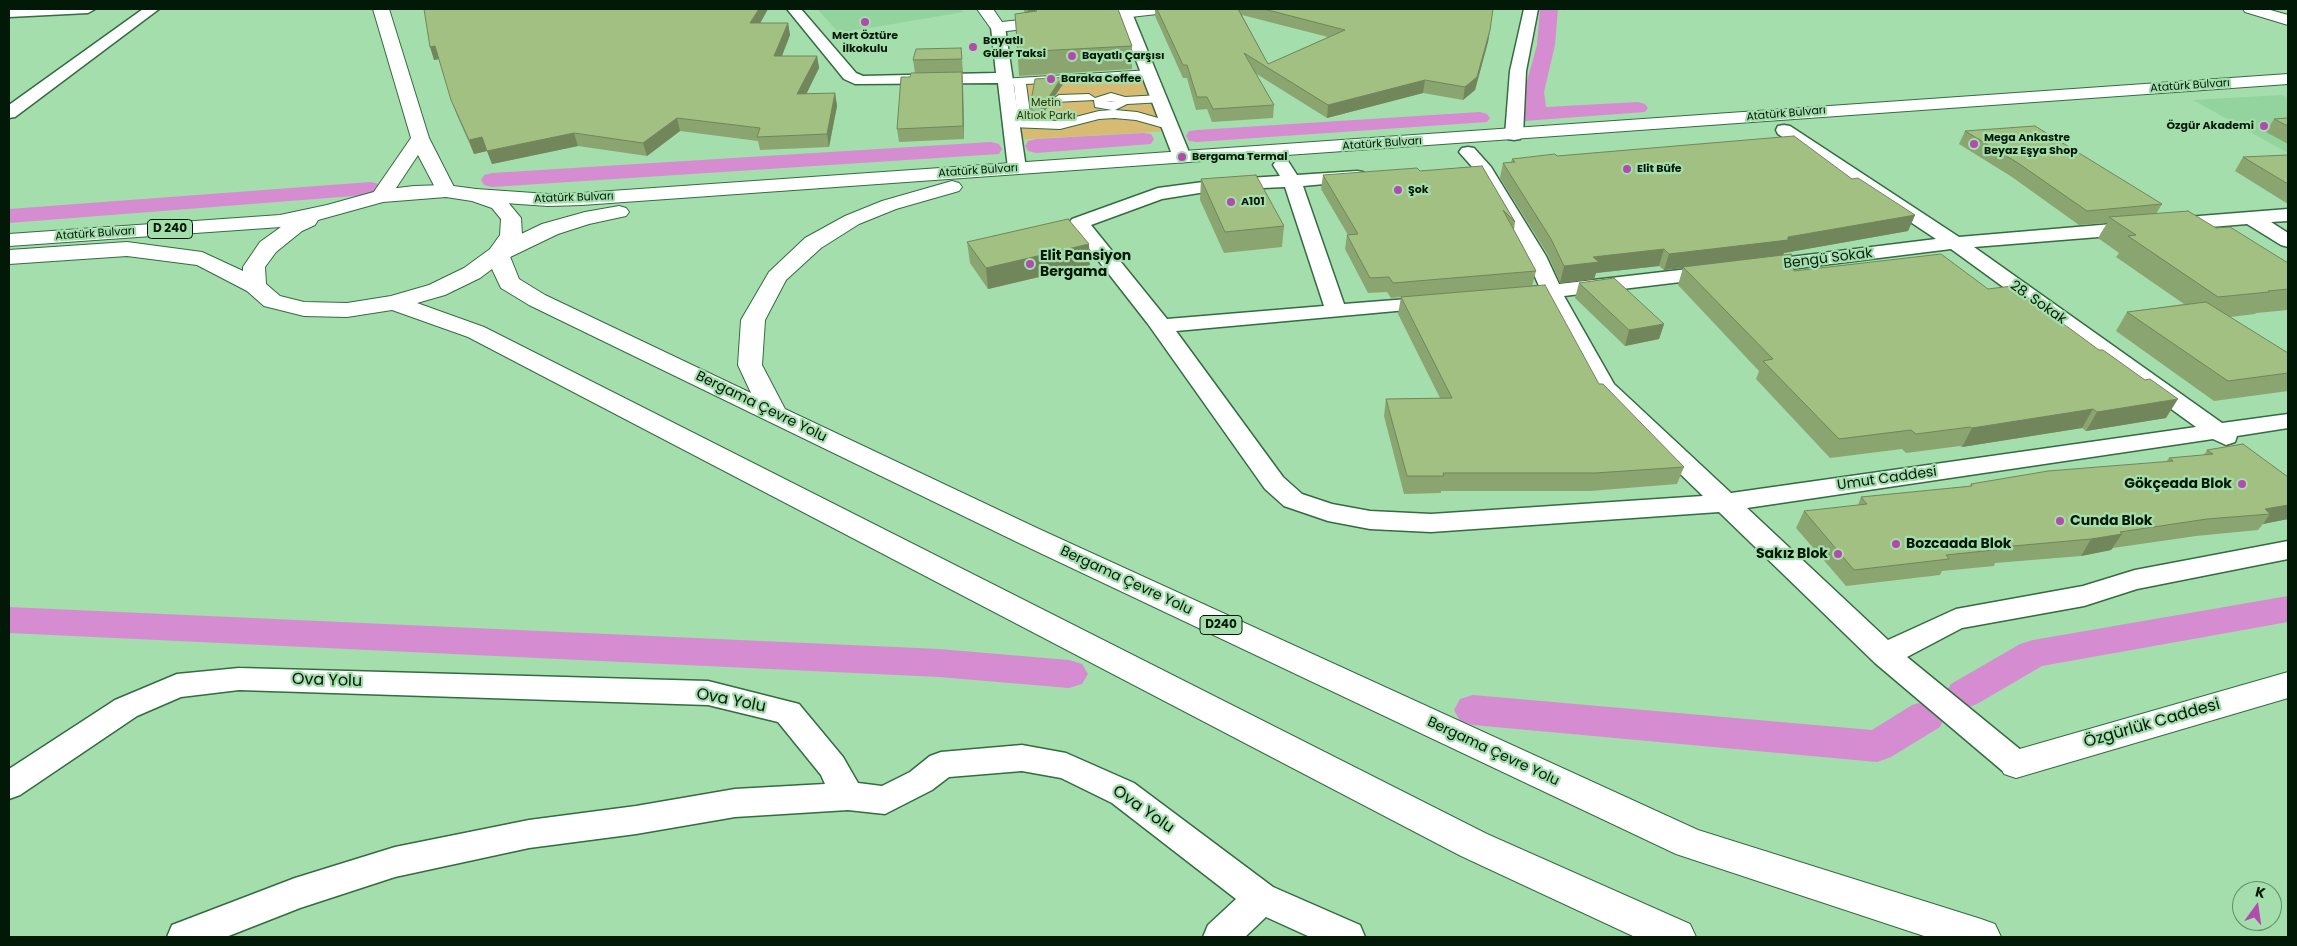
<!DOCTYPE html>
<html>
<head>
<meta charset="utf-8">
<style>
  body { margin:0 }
  #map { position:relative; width:2297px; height:946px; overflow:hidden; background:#a4dead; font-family:Poppins,sans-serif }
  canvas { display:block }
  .frame { position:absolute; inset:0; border:10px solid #031908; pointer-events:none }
  .north { position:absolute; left:2232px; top:881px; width:50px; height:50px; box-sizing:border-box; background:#a4dead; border:1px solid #648f6b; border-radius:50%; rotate:14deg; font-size:14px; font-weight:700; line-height:20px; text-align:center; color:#031908 }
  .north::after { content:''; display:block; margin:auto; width:18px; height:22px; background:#b24bae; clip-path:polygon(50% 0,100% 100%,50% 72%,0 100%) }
</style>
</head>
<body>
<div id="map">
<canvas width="2297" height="946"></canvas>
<div class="frame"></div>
<div class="north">K</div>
</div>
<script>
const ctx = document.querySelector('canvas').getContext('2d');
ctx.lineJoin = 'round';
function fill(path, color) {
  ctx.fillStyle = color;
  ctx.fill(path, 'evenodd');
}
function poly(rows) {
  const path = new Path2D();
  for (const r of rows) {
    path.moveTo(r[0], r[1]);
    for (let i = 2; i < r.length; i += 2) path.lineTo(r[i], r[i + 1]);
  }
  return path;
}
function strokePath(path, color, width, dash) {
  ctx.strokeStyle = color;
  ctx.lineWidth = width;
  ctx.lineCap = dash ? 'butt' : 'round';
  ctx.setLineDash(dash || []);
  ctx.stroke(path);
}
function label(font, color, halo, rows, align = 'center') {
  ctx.font = font + ' Poppins,sans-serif';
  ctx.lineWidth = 4.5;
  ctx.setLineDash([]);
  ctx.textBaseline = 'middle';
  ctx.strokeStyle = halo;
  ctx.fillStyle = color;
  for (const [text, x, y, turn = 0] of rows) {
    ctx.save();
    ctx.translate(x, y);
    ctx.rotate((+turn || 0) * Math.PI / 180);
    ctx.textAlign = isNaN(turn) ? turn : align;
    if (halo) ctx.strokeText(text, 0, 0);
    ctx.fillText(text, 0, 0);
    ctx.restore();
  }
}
fill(poly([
  [817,9,961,9,964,12,839,33],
  [2282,95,2288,98,2288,153,2193,100]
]), '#93d39e');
fill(poly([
  [1151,74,1170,131,1013,140,1005,82]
]), '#d7bb73');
fill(poly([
  [1540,9,1558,9,1555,45,1544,92,1546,107,1638,102,1645,104,1648,108,1645,112,1524,121,1517,119,1514,115,1517,111,1525,109,1524,92,1537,45,1540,9],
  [1480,112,1487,114,1490,118,1487,122,1197,142,1189,141,1186,136,1189,131,1197,130,1480,112],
  [1143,133,1151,134,1154,139,1151,144,1036,153,1028,151,1025,146,1028,141,1036,139,1143,133],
  [991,142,999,144,1002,149,999,154,492,187,484,185,481,180,484,175,492,173,991,142],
  [371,182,379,184,382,189,379,194,9,223,9,209,371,182],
  [2288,596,2288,622,2042,666,1977,704,1964,709,1951,704,1945,694,1951,684,2020,644,2033,640,2288,596],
  [9,607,939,649,1069,660,1082,664,1088,674,1082,684,1069,688,939,677,9,633,9,607],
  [1473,695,1872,730,1912,705,1926,701,1940,705,1945,716,1940,727,1891,757,1877,762,1473,725,1460,721,1454,710,1460,699,1473,695]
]), '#d68cd1');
const pedestrian = poly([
  [1151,70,1155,72,1157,74,1155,76,1026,84,1031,120,1060,121,1099,111,1112,110,1095,107,1094,100,1055,102,1053,99,1059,95,1089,94,1095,98,1111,93,1125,97,1160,95,1166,99,1164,102,1127,104,1115,110,1137,112,1172,122,1174,125,1172,128,1168,129,1136,120,1114,118,1099,119,1060,129,1011,127,1005,123,1007,120,1018,120,1014,85,1001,85,999,82,1001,79,1151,70],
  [1111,101,1115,101,1106,102,1111,101]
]);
const minor = poly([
  [9,9,95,9,88,13,9,17,9,9],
  [143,9,159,9,15,117,9,118,9,105,143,9],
  [787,9,801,9,856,73,863,76,996,73,991,27,993,24,1003,24,1005,27,1026,168,1023,172,1017,173,1011,172,1008,168,998,83,855,84,844,79,787,9],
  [1125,9,1132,13,1191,157,1188,161,1182,162,1176,161,1173,157,1118,13,1125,9],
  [1524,9,1538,9,1526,71,1523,135,1520,139,1514,140,1508,139,1505,135,1510,71,1524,9],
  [1784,125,1790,126,1959,237,2136,222,2143,224,2146,228,2143,232,2136,234,1974,247,2222,423,2288,414,2288,428,2237,436,2235,442,2226,445,2213,439,1747,508,1888,640,1956,609,2083,586,2135,570,2288,541,2288,559,2137,589,2084,606,1962,628,1907,657,2027,755,2032,764,2027,773,2016,777,2005,773,1875,663,1719,512,1431,532,1370,529,1328,521,1284,506,1265,489,1148,324,1069,223,1072,219,1158,188,1218,180,1280,176,1273,165,1276,161,1282,160,1288,161,1297,175,1357,171,1363,172,1366,176,1363,180,1357,181,1303,186,1344,304,1433,297,1440,299,1444,303,1440,307,1176,331,1283,477,1302,494,1332,504,1370,511,1431,514,1703,496,1597,393,1545,298,1515,301,1508,299,1505,295,1508,291,1539,286,1526,256,1475,170,1459,152,1462,148,1468,147,1474,148,1491,167,1546,256,1559,284,1714,266,1721,268,1724,272,1721,276,1714,278,1564,296,1614,384,1731,493,2196,427,1951,249,1758,273,1751,271,1748,267,1751,263,1758,261,1936,239,1778,134,1776,130,1778,126,1784,125],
  [1285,187,1324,306,1167,319,1091,225,1162,199,1218,190,1285,187],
  [2288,209,2288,221,2271,222,2288,233,2288,247,2281,245,2247,224,2174,230,2167,228,2164,224,2167,220,2174,218,2288,209],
  [239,668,708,681,799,704,843,757,858,783,882,786,910,772,930,756,941,752,1022,745,1066,753,1134,783,1273,887,1360,925,1365,937,1310,937,1266,917,1245,937,1203,937,1208,925,1236,899,1112,803,1061,778,1022,771,949,777,932,790,885,814,848,810,735,817,636,834,529,848,395,877,300,908,226,937,167,937,172,925,295,878,395,847,529,820,636,806,735,789,825,784,821,775,778,722,708,705,239,690,181,697,137,716,20,795,9,799,9,769,115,700,177,674,239,668]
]);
const secondary = poly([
  [373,9,389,9,429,138,456,191,453,195,446,197,439,195,418,155,388,200,381,202,374,200,371,196,411,138,373,9],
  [977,9,993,9,1002,22,1118,9,1165,9,1163,12,1157,14,998,32,992,30,977,9],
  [2243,9,2267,9,2288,15,2288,25,2245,12,2243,9],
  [2288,672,2288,698,2016,778,2004,774,1999,764,2004,754,2016,750,2288,672]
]);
const primary = poly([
  [2288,74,2288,84,582,205,548,206,476,201,469,199,466,195,469,191,476,189,548,194,582,193,2288,74],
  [619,206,626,208,629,212,626,216,589,224,558,234,506,259,498,261,490,259,487,254,490,249,542,224,585,212,619,206]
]);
const trunk = poly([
  [952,181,959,183,962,187,959,191,896,209,859,224,821,248,786,280,765,320,762,365,785,409,1039,529,1698,830,1981,919,1995,924,2001,937,1927,937,1676,854,1019,543,529,305,501,288,492,269,480,278,445,295,417,303,484,327,1487,834,1690,924,1696,937,1635,937,1461,856,468,337,392,310,347,317,304,316,264,306,247,291,197,265,127,256,9,264,9,250,127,242,202,252,243,271,243,267,260,242,281,227,9,246,9,234,280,215,327,205,381,190,414,186,446,185,476,189,506,200,521,218,522,235,509,254,519,279,545,295,751,393,738,365,741,320,769,272,805,238,845,216,882,201,952,181],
  [446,197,472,201,492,208,501,219,500,235,490,249,464,268,429,285,391,296,347,303,304,302,280,296,266,284,265,267,276,252,302,231,315,225,318,220,383,202,446,197]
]);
strokePath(pedestrian, '#346b40', 2);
strokePath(minor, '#346b40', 3);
strokePath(secondary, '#346b40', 2);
strokePath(primary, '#346b40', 2);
strokePath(trunk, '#346b40', 2);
fill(pedestrian, '#fff');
fill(minor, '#fff');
fill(secondary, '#fff');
fill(primary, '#fff');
fill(trunk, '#fff');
fill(poly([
  [424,9,768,9,760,23,788,23,790,35,782,56,817,56,819,68,806,94,835,93,837,106,829,147,760,150,758,141,680,131,647,156,578,146,492,164,487,151,474,154,456,113,439,59,434,60],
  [1023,9,1118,9,1132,46,1132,69,1019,76,1015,14,1025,13],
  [1155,9,1493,9,1488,42,1475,90,1463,100,1423,93,1327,118,1255,73,1274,105,1273,118,1212,122,1207,109,1196,110,1187,78,1183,78,1155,16],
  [1242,15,1328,37,1268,64],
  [961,48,963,72,935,72,962,72,963,85,964,139,899,142,897,129,910,77,915,73,913,60],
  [1062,77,1063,84,1040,118,1033,118,1031,101],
  [2288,118,2288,144,2266,132,2274,119],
  [1965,131,2162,204,2156,214,2216,228,2288,263,2288,310,2256,313,2255,314,2230,317,2288,353,2288,391,2214,401,2116,331,2127,312,2184,304,2116,257,2119,253,2098,238,2107,223,2079,225,2012,177,1959,144],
  [2288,155,2288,204,2235,171,2243,157],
  [1557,156,1852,179,1915,215,1908,231,1784,253,1783,255,1794,271,1988,289,2166,418,2086,431,2082,428,1962,447,1960,446,1906,453,1902,449,1830,458,1756,379,1759,371,1678,285,1683,268,1664,270,1659,266,1596,273,1594,279,1560,283,1548,255,1500,178,1503,163,1511,162,1512,159],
  [1482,166,1515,222,1514,230,1536,271,1532,286,1599,384,1684,467,1677,484,1590,491,1441,491,1441,493,1404,494,1384,416,1386,399,1440,398,1398,314,1401,297,1391,298,1387,292,1368,293,1345,249,1347,235,1348,235,1321,189,1323,175,1420,171],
  [1201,179,1284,226,1282,247,1224,253,1200,200],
  [967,242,1090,265,988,289,970,263],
  [1579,283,1664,324,1659,339,1625,346,1575,298],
  [2207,450,2288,477,2288,519,2263,524,2258,530,2196,536,2113,548,2111,550,2081,556,1995,563,1994,566,1942,571,1940,575,1846,586,1796,528,1804,511,1858,505,1861,497,1970,486,1971,484,2166,462,2169,458,2204,455]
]), '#8ba570');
fill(poly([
  [759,9,768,9,753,36,750,23],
  [1028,9,1035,9,1035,16,1028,17],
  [788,23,790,35,777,68,774,56],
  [1490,30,1488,42,1475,90,1463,100,1465,87],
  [435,46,439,59,434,60,430,47],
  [817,56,819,68,800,107,797,94],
  [962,72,963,85,964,139,963,126],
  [1062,77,1063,84,1040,118,1039,112],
  [1425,80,1423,93,1327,118,1328,105],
  [835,93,837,106,829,147,827,134],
  [677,118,680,131,647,156,643,143],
  [574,133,578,146,492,164,487,151],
  [482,137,487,151,474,154,469,140],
  [1915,215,1908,231,1784,253,1782,256,1683,267,1683,268,1664,270,1669,254,1788,237],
  [1089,244,1090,265,988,289,986,268],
  [1664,249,1659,266,1596,273,1594,279,1560,283,1564,266,1593,257],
  [1664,324,1659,339,1625,346,1629,330],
  [2178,399,2166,418,2086,431,2097,412],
  [2093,409,2082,428,1962,447,1972,428],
  [2288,505,2288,519,2263,524,2270,514,2265,509],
  [2122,534,2111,550,2081,556,2091,539]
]), '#71865b');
const building = poly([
  [424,9,759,9,750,23,788,23,774,56,817,56,797,94,835,93,827,134,757,137,760,128,677,118,643,143,574,133,487,151,482,137,469,140,451,100,435,46,430,47,424,9],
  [1035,9,1118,9,1132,46,1018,52,1015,14,1037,11,1035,9],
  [1157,9,1238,9,1268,64,1345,30,1264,9,1493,9,1490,30,1477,77,1465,87,1425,80,1328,105,1244,53,1274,105,1213,109,1207,97,1197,97,1187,65,1183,65,1157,9],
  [961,48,962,59,913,60,916,49,961,48],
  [962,72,963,126,897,129,901,77,910,77,911,73,962,72],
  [1062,77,1039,112,1032,111,1031,101,1035,79,1062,77],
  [2288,118,2288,126,2274,119,2288,118],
  [2035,126,2162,204,2087,211,2018,163,1965,131,2035,126],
  [1794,136,1852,179,1858,178,1915,215,1788,237,1788,240,1669,254,1664,249,1593,257,1599,262,1564,266,1551,239,1503,163,1515,162,1512,159,1555,154,1557,156,1794,136],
  [2288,155,2288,184,2243,157,2288,155],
  [1482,166,1515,222,1503,210,1536,271,1393,283,1389,277,1370,278,1347,235,1358,234,1323,175,1417,168,1420,171,1482,166],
  [1256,175,1284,226,1225,232,1201,179,1256,175],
  [2188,211,2216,228,2230,227,2288,263,2288,289,2268,291,2269,292,2218,297,2128,236,2136,235,2109,217,2188,211],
  [1068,219,1089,244,986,268,967,242,1068,219],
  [1791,254,1794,271,1941,254,1988,289,2012,286,2099,350,2103,350,2145,380,2150,379,2178,399,2097,412,2093,409,1972,428,1970,427,1916,434,1911,430,1839,439,1763,361,1773,359,1683,267,1791,254],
  [1614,278,1664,324,1629,330,1579,283,1614,278],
  [1545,285,1599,384,1603,384,1684,467,1595,473,1443,473,1444,476,1407,476,1386,399,1452,398,1401,297,1545,285],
  [2206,302,2288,353,2288,373,2228,381,2127,312,2206,302],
  [2243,444,2288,477,2288,505,2265,509,2270,514,2207,519,2120,532,2122,534,2091,539,2002,547,2004,549,1946,555,1949,559,1854,570,1804,511,1867,504,1861,497,1972,486,1971,484,2048,471,2173,461,2169,458,2213,454,2207,450,2243,444]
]);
fill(building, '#a2c082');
strokePath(building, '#71865b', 1);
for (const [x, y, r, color] of [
  [865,22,5,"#b24bae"],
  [973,47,5,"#b24bae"],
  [1072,56,5,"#b24bae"],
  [1051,79,5,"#b24bae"],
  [2264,126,5,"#b24bae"],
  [1974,144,5,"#b24bae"],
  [1182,157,5,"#b24bae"],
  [1627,169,5,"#b24bae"],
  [1398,190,5,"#b24bae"],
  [1231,202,5,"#b24bae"],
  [1030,264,5,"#b24bae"],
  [2242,484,5,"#b24bae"],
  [2060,521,5,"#b24bae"],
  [1896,544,5,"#b24bae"],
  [1838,554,5,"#b24bae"]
]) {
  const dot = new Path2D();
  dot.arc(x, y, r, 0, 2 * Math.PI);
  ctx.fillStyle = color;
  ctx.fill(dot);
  strokePath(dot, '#a4dead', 2);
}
label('bold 11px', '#031908', '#a4dead', [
  ["Mert Öztüre",865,36,"center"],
  ["İlkokulu",865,49,"center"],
  ["Bayatlı",983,41],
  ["Güler Taksi",983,54],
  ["Bayatlı Çarşısı",1082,56],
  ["Baraka Coffee",1061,79],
  ["Özgür Akademi",2254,126,"right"],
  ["Mega Ankastre",1984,138],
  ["Beyaz Eşya Shop",1984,151],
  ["Bergama Termal",1192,157],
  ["Elit Büfe",1637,169],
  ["Şok",1408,190],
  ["A101",1241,202]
], 'left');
label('11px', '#031908', '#a4dead', [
  ["Atatürk Bulvarı",2190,86,-4],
  ["Atatürk Bulvarı",1786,114,-5],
  ["Atatürk Bulvarı",1382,144,-4],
  ["Atatürk Bulvarı",978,171,-4],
  ["Atatürk Bulvarı",574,198,-2],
  ["Atatürk Bulvarı",95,234,-4]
]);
label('11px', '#3e3002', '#a4dead', [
  ["Metin",1046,103],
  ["Altıok Parkı",1046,116]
]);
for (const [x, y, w] of [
  [170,229,45],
  [1221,625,42]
]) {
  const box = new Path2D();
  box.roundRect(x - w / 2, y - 9.5, w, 19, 4);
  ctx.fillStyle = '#a4dead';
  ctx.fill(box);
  strokePath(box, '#031908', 1);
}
label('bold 12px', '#031908', null, [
  ["D 240",170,229],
  ["D240",1221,625]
]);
label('bold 14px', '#031908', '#a4dead', [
  ["Elit Pansiyon",1040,256],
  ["Bergama",1040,272],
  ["Gökçeada Blok",2232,484,"right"],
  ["Cunda Blok",2070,521],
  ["Bozcaada Blok",1906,544],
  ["Sakız Blok",1828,554,"right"]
], 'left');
label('14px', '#031908', '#a4dead', [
  ["Bengü Sokak",1828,259,-7],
  ["28. Sokak",2038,303,35],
  ["Bergama Çevre Yolu",761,407,26],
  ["Umut Caddesi",1887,479,-8],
  ["Bergama Çevre Yolu",1126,581,25],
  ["Bergama Çevre Yolu",1493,752,25]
]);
label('16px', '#031908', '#a4dead', [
  ["Ova Yolu",327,681,2],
  ["Ova Yolu",731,701,11],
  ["Özgürlük Caddesi",2152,724,-16],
  ["Ova Yolu",1143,810,35]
]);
</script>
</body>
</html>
